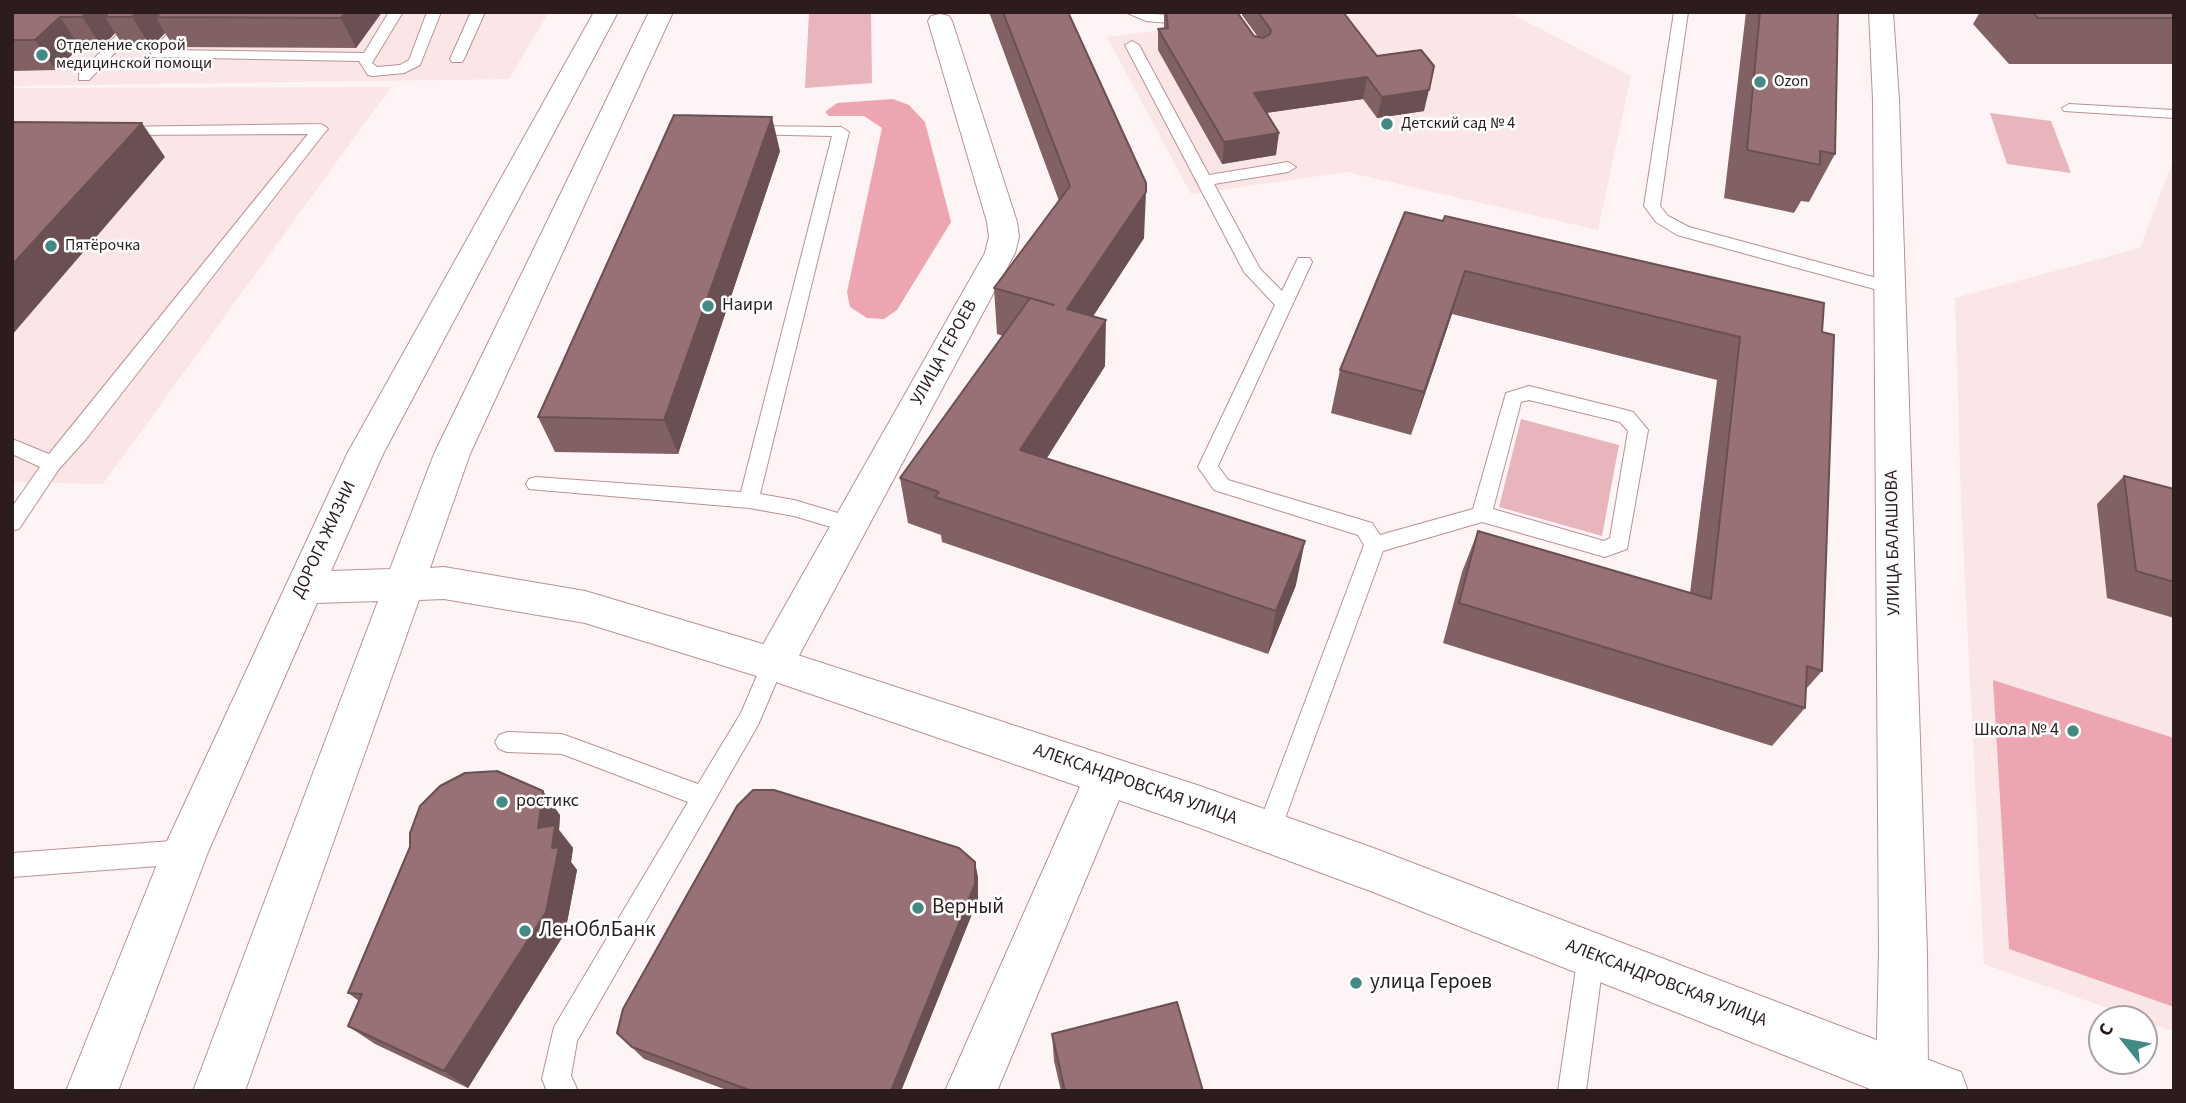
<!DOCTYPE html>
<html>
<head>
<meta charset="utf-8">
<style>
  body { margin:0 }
  #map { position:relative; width:2186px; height:1103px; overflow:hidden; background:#fef4f6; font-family:"Source Sans 3",sans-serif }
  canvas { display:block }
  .frame { position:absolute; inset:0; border:14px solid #2c1c1e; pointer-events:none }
  .north { position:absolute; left:2088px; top:1005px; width:70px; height:70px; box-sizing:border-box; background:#fff; border:2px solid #aba4a5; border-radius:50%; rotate:301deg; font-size:19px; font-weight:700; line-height:28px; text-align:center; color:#2c1c1e }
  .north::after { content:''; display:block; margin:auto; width:24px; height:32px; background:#438a85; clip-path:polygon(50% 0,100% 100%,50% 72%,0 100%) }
</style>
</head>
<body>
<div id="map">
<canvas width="2186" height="1103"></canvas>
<div class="frame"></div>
<div class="north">С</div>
</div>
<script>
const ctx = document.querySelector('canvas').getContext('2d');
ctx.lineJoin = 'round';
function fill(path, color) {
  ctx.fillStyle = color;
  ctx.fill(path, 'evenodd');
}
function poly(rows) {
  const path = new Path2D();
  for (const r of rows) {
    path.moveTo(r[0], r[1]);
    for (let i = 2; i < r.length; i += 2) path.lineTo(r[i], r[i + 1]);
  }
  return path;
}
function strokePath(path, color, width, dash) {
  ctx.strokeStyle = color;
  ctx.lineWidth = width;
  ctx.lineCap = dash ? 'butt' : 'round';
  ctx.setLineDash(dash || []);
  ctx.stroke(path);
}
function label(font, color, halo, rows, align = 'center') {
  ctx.font = font + ' "Source Sans 3",sans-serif';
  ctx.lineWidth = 5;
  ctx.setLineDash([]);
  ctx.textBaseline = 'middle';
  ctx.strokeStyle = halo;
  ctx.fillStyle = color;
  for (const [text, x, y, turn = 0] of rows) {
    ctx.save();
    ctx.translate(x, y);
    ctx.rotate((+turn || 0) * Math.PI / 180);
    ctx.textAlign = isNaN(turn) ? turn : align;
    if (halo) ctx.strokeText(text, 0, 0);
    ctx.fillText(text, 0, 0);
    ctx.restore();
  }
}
fill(poly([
  [12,12,549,12,509,79,12,86],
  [1314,12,1508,12,1631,76,1598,230,1347,172,1191,194,1107,37],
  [391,87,103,484,12,482,12,88],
  [2174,158,2174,1032,1984,964,1961,499,1955,298,2140,248]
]), '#fae5e7');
fill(poly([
  [871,12,872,83,805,88,809,13],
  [1990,113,2051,121,2071,173,2007,164],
  [1521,419,1619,445,1602,536,1499,507]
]), '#e8b5bd');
fill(poly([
  [893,99,909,105,925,122,951,222,897,310,884,319,867,318,850,307,847,292,882,128,864,116,829,116,825,112,837,103],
  [1993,680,2174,738,2174,1007,2009,949]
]), '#eda6b1');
const lane = poly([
  [139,12,154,12,89,80,79,80,79,74,139,12],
  [189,12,204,12,168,50,364,53,389,12,403,12,372,63,377,67,400,65,409,60,427,12,441,12,420,65,404,73,373,76,368,75,359,61,151,57,151,51,189,12],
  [471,12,485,12,464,59,462,62,452,62,450,59,471,12],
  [1125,12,1169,15,1241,12,1234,16,1169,23,1146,21,1125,12],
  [1674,12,1688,12,1660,206,1668,216,1689,227,1895,283,1898,287,1895,291,1889,293,1677,235,1656,222,1644,206,1674,12],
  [1132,41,1139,45,1209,175,1288,162,1296,167,1288,172,1214,184,1260,269,1282,291,1298,258,1310,258,1312,262,1218,466,1228,480,1372,523,1380,535,1473,509,1506,393,1529,386,1626,410,1633,412,1648,430,1627,549,1605,557,1482,522,1383,551,1280,832,1277,840,1268,844,1259,840,1256,832,1364,545,1358,535,1214,490,1198,467,1275,305,1244,272,1125,45,1132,41],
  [1529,400,1620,422,1628,431,1610,538,1604,541,1493,509,1521,402,1529,400],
  [2069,104,2174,110,2174,118,2064,111,2062,108,2069,104],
  [320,124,325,126,328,129,325,132,86,439,59,469,19,529,12,531,12,507,40,467,12,454,12,439,49,454,308,134,120,135,115,133,112,130,115,127,320,124],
  [749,126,841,127,849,132,760,494,794,500,858,519,861,525,858,531,851,533,794,516,749,508,529,489,526,484,529,479,536,477,741,492,832,136,744,134,741,131,749,126],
  [773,655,781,657,784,664,758,725,577,1041,571,1076,578,1091,547,1091,542,1079,554,1027,688,802,562,754,507,752,499,749,495,742,499,735,507,732,562,734,698,784,741,713,765,657,773,655],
  [185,840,194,844,198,852,194,860,185,864,12,877,12,853,185,840],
  [1591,942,1600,946,1604,955,1586,1091,1558,1091,1578,955,1582,946,1591,942]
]);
const street = poly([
  [1869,12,1893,12,1899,100,1927,953,1928,1075,1921,1091,1883,1091,1876,1075,1879,953,1873,100,1869,12],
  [940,14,949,16,952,21,1017,222,1019,237,1015,253,788,676,773,681,758,676,752,664,985,253,989,237,987,222,928,21,931,16,940,14],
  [1107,756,1123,762,1129,776,997,1091,945,1091,1091,762,1107,756]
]);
const secondary = poly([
  [594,12,618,12,383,454,331,571,390,569,434,454,649,12,673,12,470,454,430,568,444,567,585,591,773,647,1200,786,1376,849,1942,1065,1961,1072,1968,1091,1875,1091,1373,892,1200,828,773,681,585,623,444,599,419,600,245,1091,193,1091,378,601,317,603,208,852,118,1091,66,1091,162,852,347,454,594,12]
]);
strokePath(lane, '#ba9197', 2);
strokePath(street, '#ba9197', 2);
strokePath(secondary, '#ba9197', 2);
fill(lane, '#fff');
fill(street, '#fff');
fill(secondary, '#fff');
fill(poly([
  [12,12,382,12,356,48,174,47,165,33,151,47,124,47,115,33,102,47,80,47,56,70,12,71],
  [989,12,1068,12,1144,238,1093,316,1105,366,1046,459,1296,585,1268,654,942,542,941,535,908,523,900,478,1003,336,997,334,994,288,1059,201],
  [1164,12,1237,12,1254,36,1258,37,1242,15,1242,12,1343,12,1377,56,1424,111,1377,118,1363,99,1266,113,1276,155,1222,164,1158,50,1158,29,1164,28],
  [1746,12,1838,12,1835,154,1809,202,1801,201,1794,213,1724,198],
  [1980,12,2174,12,2174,64,2009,64,1973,24],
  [780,151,678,454,555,452,538,417],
  [1405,212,1822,332,1822,671,1806,689,1805,708,1772,746,1443,643,1462,572,1478,531,1690,593,1717,380,1452,314,1411,435,1331,413,1340,370],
  [2124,476,2174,489,2174,618,2107,598,2097,504],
  [560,815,559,830,573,848,571,862,577,870,565,933,468,1088,375,1044,348,1026,359,1001,348,993],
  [975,862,978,878,978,899,901,1091,729,1091,644,1059,617,1033],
  [1052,1034,1203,1091,1061,1091,1054,1061]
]), '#826165');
fill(poly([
  [86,12,136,12,105,17,115,33,102,47,82,17],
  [137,12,185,12,156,17,165,33,151,47,132,17],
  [346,12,382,12,356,48,341,18],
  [60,17,80,47,56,70,35,40],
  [1367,77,1363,99,1251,115,1254,93],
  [1429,90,1424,111,1377,118,1382,97],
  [772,117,780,151,678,454,664,420],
  [142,123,165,157,12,335,12,265],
  [1279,133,1276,155,1222,164,1224,142],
  [1146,192,1144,238,1068,355,1067,309],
  [1465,271,1452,314,1411,435,1424,392],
  [1106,320,1105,366,1023,496,1020,450],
  [1305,541,1296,585,1268,654,1276,611],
  [543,791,560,815,559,830,573,848,571,862,577,870,565,933,468,1088,444,1071,538,828],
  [975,862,978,878,978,899,901,1091,891,1091]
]), '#6a4f53');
const building = poly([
  [12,12,86,12,82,17,60,17,35,40,12,40,12,12],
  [109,12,137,12,132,17,105,17,109,12],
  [161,12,346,12,341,18,156,17,161,12],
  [1003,12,1068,12,1146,183,1146,192,1067,309,1106,320,1020,450,1305,541,1276,611,935,497,939,492,900,478,1030,298,1054,305,994,288,1070,186,1003,12],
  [1166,12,1237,12,1254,36,1263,38,1270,34,1271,30,1258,12,1343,12,1377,56,1421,50,1434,66,1429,90,1382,97,1367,77,1254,93,1279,133,1224,142,1158,29,1168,28,1166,12],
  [1760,12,1838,12,1835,154,1820,151,1820,165,1747,150,1760,12],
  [2032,12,2174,12,2174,18,2038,18,2032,12],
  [674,115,772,117,664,420,538,417,674,115],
  [12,122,142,123,12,265,12,122],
  [1405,212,1443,221,1445,216,1824,303,1822,332,1834,335,1822,671,1807,666,1805,708,1459,603,1478,531,1711,599,1740,337,1465,271,1424,392,1340,370,1405,212],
  [2124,476,2174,489,2174,582,2136,571,2124,476],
  [497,771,543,791,538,828,555,825,552,848,559,847,546,912,444,1071,348,1026,362,994,348,993,410,847,410,833,420,806,440,786,465,773,497,771],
  [753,790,774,790,959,848,975,862,975,884,891,1091,752,1091,632,1047,617,1033,623,1009,737,806,753,790],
  [1177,1002,1203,1091,1065,1091,1052,1034,1177,1002]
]);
fill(building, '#977176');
strokePath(building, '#6a4f53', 2);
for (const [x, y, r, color] of [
  [42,55,7,"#438a85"],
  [1760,82,7,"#438a85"],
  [1387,124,7,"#438a85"],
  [51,246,7,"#438a85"],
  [708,306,7,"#438a85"],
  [2073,731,7,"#438a85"],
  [502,802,7,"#438a85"],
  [918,908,7,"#438a85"],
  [525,931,7,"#438a85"],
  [1356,983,7,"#438a85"]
]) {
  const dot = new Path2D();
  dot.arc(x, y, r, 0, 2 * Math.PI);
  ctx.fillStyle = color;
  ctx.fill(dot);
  strokePath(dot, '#fff', 2.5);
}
label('16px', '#2c1c1e', '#fff', [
  ["Отделение скорой",56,46],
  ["медицинской помощи",56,64],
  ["Ozon",1774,82],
  ["Детский сад № 4",1401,124],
  ["Пятёрочка",65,246]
], 'left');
label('18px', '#2c1c1e', '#fff', [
  ["Наири",722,306],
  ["Школа № 4",2059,731,"right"],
  ["ростикс",516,802]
], 'left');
label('18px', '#2c1c1e', '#fff', [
  ["УЛИЦА ГЕРОЕВ",945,353,-61],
  ["ДОРОГА ЖИЗНИ",325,540,-65],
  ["УЛИЦА БАЛАШОВА",1894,543,-91],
  ["АЛЕКСАНДРОВСКАЯ УЛИЦА",1135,785,19],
  ["АЛЕКСАНДРОВСКАЯ УЛИЦА",1666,984,21]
]);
label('21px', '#2c1c1e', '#fff', [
  ["Верный",932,908],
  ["ЛенОблБанк",539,931],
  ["улица Героев",1370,983]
], 'left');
</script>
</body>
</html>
